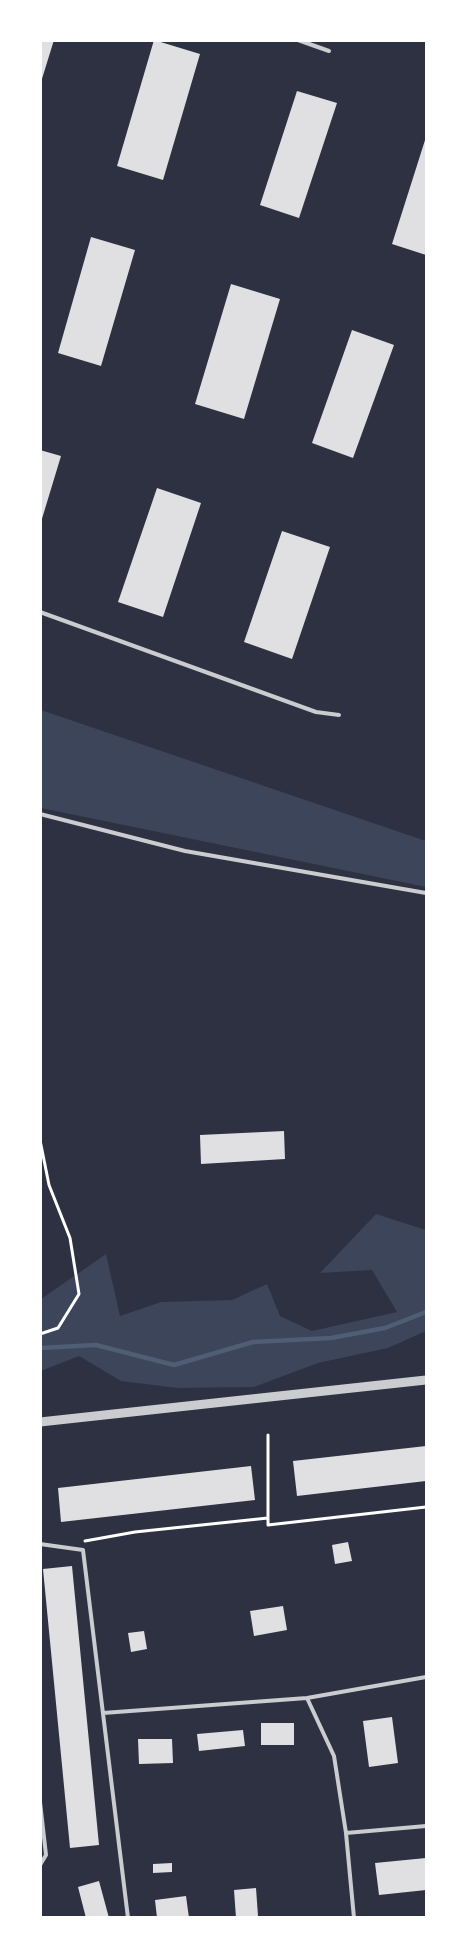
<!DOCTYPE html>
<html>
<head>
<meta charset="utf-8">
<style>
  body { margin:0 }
  #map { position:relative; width:467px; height:1958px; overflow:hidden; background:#2d3142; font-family:"PT Sans",sans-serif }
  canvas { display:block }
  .frame { position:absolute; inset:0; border:42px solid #fff; pointer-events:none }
</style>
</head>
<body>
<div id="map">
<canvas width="467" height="1958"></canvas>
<div class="frame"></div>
</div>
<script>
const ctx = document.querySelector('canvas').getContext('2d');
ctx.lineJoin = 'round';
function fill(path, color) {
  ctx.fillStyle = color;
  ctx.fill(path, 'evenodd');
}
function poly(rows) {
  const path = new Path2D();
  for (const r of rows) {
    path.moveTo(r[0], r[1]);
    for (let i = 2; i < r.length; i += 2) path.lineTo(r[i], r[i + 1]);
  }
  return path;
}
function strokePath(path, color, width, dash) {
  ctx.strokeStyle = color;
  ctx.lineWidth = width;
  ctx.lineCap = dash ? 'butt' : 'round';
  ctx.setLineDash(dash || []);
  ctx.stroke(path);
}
fill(poly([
  [41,710,426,841,426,887,41,808],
  [376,1214,426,1230,426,1331,388,1348,318,1363,254,1387,177,1388,121,1381,79,1356,41,1371,41,1299,106,1254,120,1316,161,1302,232,1300,267,1284,280,1316,312,1331,397,1312,372,1270,320,1273]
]), '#3c4559');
strokePath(poly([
  [40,1348,96,1345,174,1365,253,1342,331,1338,385,1328,426,1312]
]), '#4f5d75', 4.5);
fill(poly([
  [40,40,54,40,41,82,40,82],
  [154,40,200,54,163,180,117,166],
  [297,91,337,103,299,218,260,205],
  [426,137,426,255,392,244],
  [91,237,135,250,101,366,58,353],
  [231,284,280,299,244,419,195,404],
  [352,330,394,345,353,458,312,443],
  [40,450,61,456,41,522,40,522],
  [157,488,201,503,163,617,118,602],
  [282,531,330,547,292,659,244,642],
  [284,1131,285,1159,201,1164,200,1135],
  [426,1446,426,1481,297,1496,293,1461],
  [251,1466,255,1500,61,1522,58,1488],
  [348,1542,352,1561,335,1564,332,1545],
  [72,1566,99,1845,70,1848,43,1569],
  [283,1606,287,1630,254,1636,250,1611],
  [144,1631,147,1649,131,1652,128,1633],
  [392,1717,398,1763,369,1767,363,1721],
  [261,1723,294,1723,294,1745,261,1745],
  [243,1730,245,1746,199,1751,197,1734],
  [138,1739,172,1739,173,1763,139,1764],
  [426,1858,426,1890,379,1895,375,1863],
  [172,1863,172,1872,153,1873,153,1864],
  [99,1881,109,1918,86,1918,78,1887],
  [256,1888,258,1916,236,1918,234,1890],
  [186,1896,189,1918,157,1918,155,1900]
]), '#e0e0e3');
strokePath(poly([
  [40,1140,49,1185,70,1238,79,1294,58,1328,40,1334],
  [268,1435,268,1525,426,1507],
  [85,1541,135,1532,268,1518]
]), '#fff', 3);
strokePath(poly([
  [298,40,329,51],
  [40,612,316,712,339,715],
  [40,814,185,851,426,893],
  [40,1544,83,1550,128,1918],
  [307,1698,334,1756,346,1833],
  [103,1713,307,1698,426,1677],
  [40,1802,46,1855,40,1865],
  [354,1918,346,1833,426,1826]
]), '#caccd0', 4);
strokePath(poly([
  [40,1422,426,1380]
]), '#caccd0', 9);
</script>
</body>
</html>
